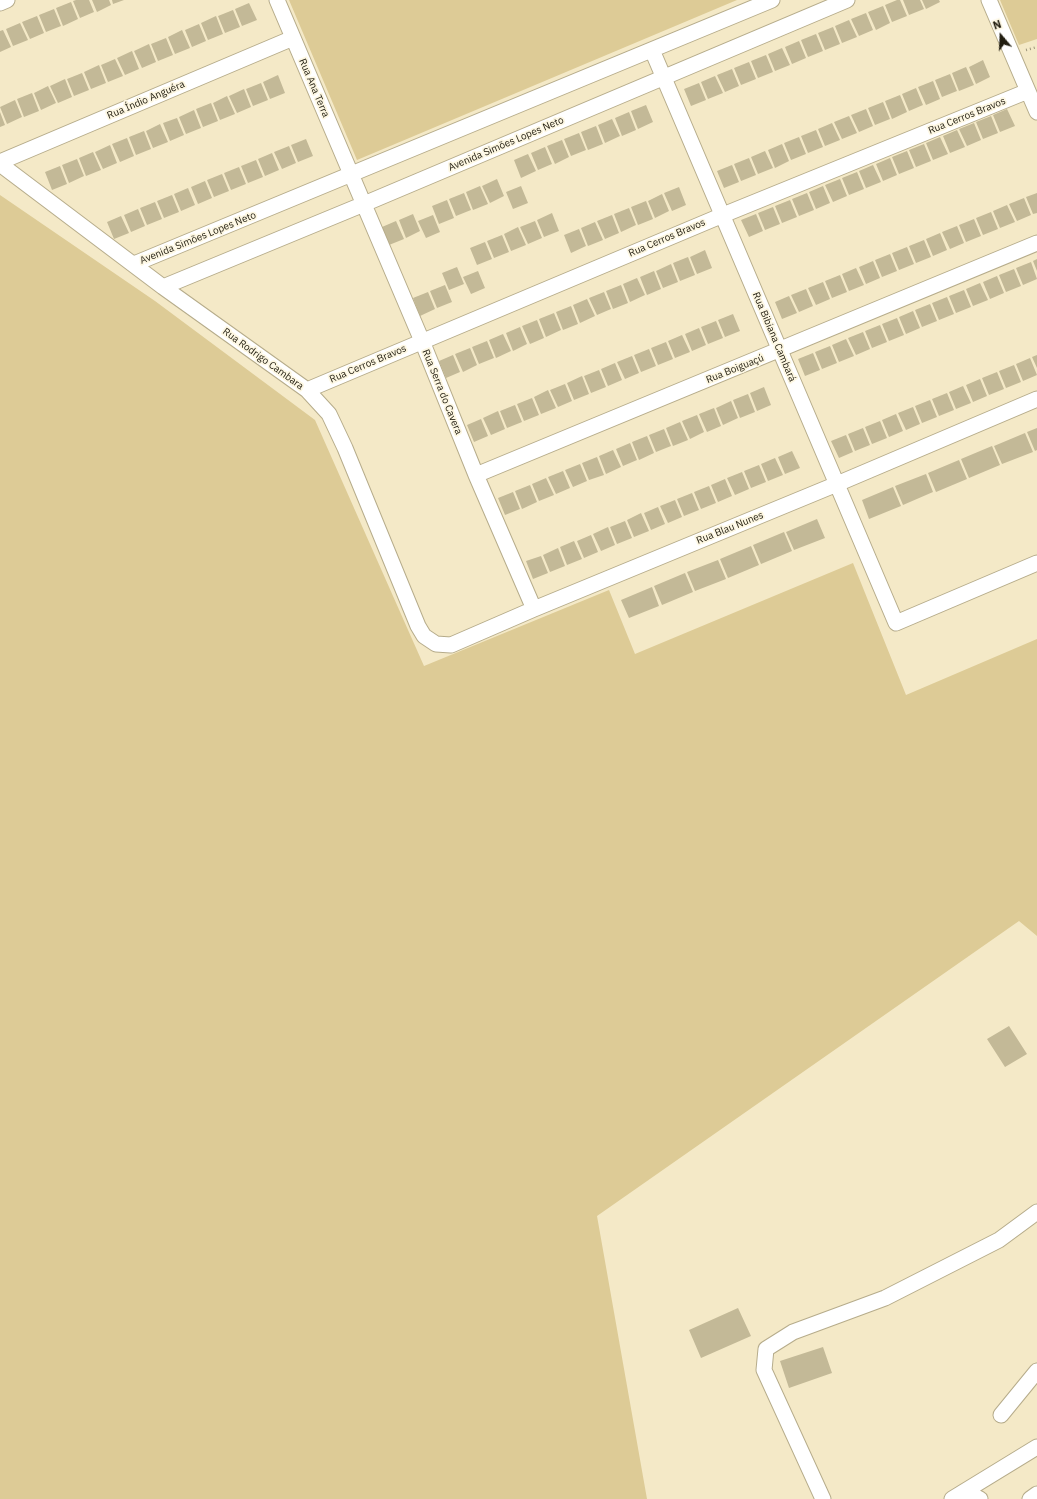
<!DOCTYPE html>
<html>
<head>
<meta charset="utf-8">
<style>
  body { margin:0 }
  #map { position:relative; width:1037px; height:1499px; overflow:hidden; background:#f4e9c7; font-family:"IBM Plex Sans",sans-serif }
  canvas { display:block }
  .north { position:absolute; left:981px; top:16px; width:40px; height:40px; -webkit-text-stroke:3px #fdf7e2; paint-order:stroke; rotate:341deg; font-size:11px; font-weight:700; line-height:16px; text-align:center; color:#211d10 }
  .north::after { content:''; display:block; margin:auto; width:14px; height:18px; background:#211d10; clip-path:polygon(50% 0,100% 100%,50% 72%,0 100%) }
</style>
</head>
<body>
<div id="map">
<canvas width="1037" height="1499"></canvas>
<div class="north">N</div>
</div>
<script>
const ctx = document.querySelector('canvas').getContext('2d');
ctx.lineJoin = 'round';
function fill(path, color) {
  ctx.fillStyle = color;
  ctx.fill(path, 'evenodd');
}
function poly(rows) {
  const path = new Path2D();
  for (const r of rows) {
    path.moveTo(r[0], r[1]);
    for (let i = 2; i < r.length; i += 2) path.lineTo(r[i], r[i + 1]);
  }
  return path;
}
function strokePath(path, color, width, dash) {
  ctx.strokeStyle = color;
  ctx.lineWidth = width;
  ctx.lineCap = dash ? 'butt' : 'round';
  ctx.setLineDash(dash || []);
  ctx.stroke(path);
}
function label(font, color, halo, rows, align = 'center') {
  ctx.font = font + ' "IBM Plex Sans",sans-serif';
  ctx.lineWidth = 3.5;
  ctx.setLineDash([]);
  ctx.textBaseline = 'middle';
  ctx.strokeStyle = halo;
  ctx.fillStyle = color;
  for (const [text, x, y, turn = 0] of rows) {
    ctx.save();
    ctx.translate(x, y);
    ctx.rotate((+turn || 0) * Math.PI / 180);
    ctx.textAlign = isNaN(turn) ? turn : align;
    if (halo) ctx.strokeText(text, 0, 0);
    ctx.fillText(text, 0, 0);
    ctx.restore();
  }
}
fill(poly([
  [289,0,737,0,357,160],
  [1000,0,1037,0,1037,39,1019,45],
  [0,195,155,301,315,420,424,666,609,590,635,654,853,563,906,695,1037,639,1037,936,1019,921,597,1216,647,1499,0,1499]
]), '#ddcb96');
fill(poly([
  [76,0,89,0,94,12,80,18,73,1],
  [92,0,109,0,111,5,97,12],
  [112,0,124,0,113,4],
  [897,0,900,0,907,16,892,22,885,5],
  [903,0,920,0,924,9,909,15],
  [922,0,939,0,940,2,926,9],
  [71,2,78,19,63,26,56,8],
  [249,3,257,20,242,26,235,9],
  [883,6,890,23,876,30,868,12],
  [54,9,61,26,46,32,39,15],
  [233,10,240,27,225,33,218,16],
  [866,13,873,30,859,36,851,19],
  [37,16,44,33,30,39,22,22],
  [216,16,223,34,208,40,201,23],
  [849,20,857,37,842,43,835,26],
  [20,23,28,40,13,46,6,29],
  [199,24,206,41,192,47,185,30],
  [833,27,840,44,825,50,818,33],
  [3,30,11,47,0,52,0,31],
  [182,30,190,48,175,54,168,37],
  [816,34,823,51,808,57,801,40],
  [166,38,173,55,158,61,151,44],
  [799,41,806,58,792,64,785,47],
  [149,44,156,62,142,68,134,51],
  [782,48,790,65,775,71,768,54],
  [132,51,139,69,125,75,117,58],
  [766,55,773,72,758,78,751,61],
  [115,59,123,76,108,82,101,65],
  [983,60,990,77,976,84,969,67],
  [749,62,756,79,741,85,734,68],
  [99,65,106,83,91,89,84,72],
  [966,67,974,85,959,91,952,73],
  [732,69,739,86,725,92,717,75],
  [82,73,89,90,74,96,67,79],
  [950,74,957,91,942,97,935,80],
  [278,75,285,93,270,99,263,82],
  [715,76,723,93,708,99,701,82],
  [65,79,72,97,58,103,50,86],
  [933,81,940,99,926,105,918,87],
  [261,83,268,100,253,106,246,89],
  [699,83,706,100,691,106,684,89],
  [48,86,56,103,41,110,34,93],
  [916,88,923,105,909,111,902,94],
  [244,89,251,107,237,113,229,96],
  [32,93,39,111,24,117,17,99],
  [900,95,907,112,892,119,885,101],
  [227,96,235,114,220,120,213,103],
  [15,100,22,117,7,124,0,107],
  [883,102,890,119,875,125,868,108],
  [211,103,218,121,203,127,196,109],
  [646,105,653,122,638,129,631,111],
  [866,109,873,126,859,132,851,115],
  [1007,109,1015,126,1000,132,993,115],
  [194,110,201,128,186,134,179,117],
  [0,112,5,125,0,127],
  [629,112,636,130,622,136,615,118],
  [849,116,857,133,842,139,834,122],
  [991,116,998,133,983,139,976,122],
  [177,118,184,135,170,141,163,123],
  [612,119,620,136,605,143,598,125],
  [832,123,840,140,825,146,818,129],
  [974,123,981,140,967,146,959,129],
  [160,124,168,142,153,148,146,131],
  [596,126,603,144,588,150,581,132],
  [816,130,823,147,808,153,801,136],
  [957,130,965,147,950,153,943,136],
  [144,131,151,149,136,155,129,137],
  [579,133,586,150,571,156,564,139],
  [799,137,806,154,791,160,784,143],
  [940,137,948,154,933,160,926,143],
  [127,138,134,156,120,162,112,144],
  [306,139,313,156,298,162,291,145],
  [562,140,569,157,555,164,547,146],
  [782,144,789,161,775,168,768,150],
  [924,144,931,161,916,167,909,150],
  [110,145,117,163,103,169,95,152],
  [289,146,296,163,282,169,274,152],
  [545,147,552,164,538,170,531,153],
  [765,151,773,168,758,174,751,157],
  [907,151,914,168,899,174,892,157],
  [93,152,101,170,86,176,79,158],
  [272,153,279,170,265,176,258,159],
  [528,154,536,171,521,178,514,160],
  [749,158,756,175,741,181,734,164],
  [890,158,897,175,883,181,876,164],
  [77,159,84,176,69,183,62,165],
  [256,160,263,177,248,183,241,166],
  [732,165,739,182,724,188,717,171],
  [873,165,881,182,866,188,859,171],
  [60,166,67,184,52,190,45,172],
  [239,167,246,184,231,190,224,173],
  [857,172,864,189,849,195,842,178],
  [222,174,229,191,214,197,207,180],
  [497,179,504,196,490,203,482,186],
  [840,179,847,196,833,202,825,185],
  [205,181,212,198,198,204,191,187],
  [480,186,488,204,473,210,466,192],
  [521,186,528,203,513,209,506,192],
  [823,186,830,203,816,209,809,192],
  [679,187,686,205,672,211,664,193],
  [188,188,195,205,181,211,174,194],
  [464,193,471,210,456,216,449,199],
  [807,193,814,210,799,216,792,199],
  [1037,193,1037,213,1033,214,1026,197],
  [662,194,669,211,655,218,648,201],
  [172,195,179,212,164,218,157,201],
  [1024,198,1031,215,1017,221,1009,204],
  [447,200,454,218,439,224,432,206],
  [790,200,797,217,782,223,775,206],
  [646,201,653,219,638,225,631,207],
  [155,202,162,219,147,225,140,208],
  [1007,205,1015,222,1000,228,993,211],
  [773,207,780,224,765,230,758,213],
  [629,208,636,225,621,232,614,214],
  [138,209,145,226,131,232,124,215],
  [991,212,998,229,983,235,976,218],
  [552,213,559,231,544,237,537,220],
  [413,214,420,231,406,238,399,220],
  [756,214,763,231,749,237,741,220],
  [433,215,440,232,426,238,418,221],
  [612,215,619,233,605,239,597,221],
  [121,216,129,233,114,239,107,222],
  [974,219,981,236,966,242,959,225],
  [396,221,404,239,389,245,382,227],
  [535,221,542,238,528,244,520,227],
  [595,222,603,240,588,246,581,228],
  [957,226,964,243,950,249,942,232],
  [518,227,526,245,511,251,504,234],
  [579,229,586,246,571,253,564,235],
  [940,233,947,250,933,256,926,239],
  [502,235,509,252,494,258,487,241],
  [924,240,931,257,916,263,909,246],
  [485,242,492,259,477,265,470,248],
  [907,247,914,264,899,270,892,253],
  [705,250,712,268,697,274,690,257],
  [890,254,897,271,882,277,875,260],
  [688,257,695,275,680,281,673,263],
  [1037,259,1037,271,1033,261],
  [873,261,880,278,866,284,859,267],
  [1031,262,1037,279,1023,285,1016,268],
  [671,264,678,282,663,288,656,271],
  [457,267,464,284,449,290,442,273],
  [856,268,864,285,849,291,842,274],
  [1014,269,1021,286,1006,292,999,275],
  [478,271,485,288,471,294,463,277],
  [654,271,661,289,647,295,640,277],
  [840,275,847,292,832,298,825,281],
  [997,276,1004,293,990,299,983,282],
  [637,278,645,295,630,302,623,284],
  [823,282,830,299,816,305,808,288],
  [980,283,988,300,973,306,966,289],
  [445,285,452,302,437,308,430,291],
  [621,285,628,303,613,309,606,291],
  [806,289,813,306,799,312,791,295],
  [964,290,971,307,956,313,949,296],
  [428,292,435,309,420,316,413,298],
  [604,292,611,309,597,315,589,298],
  [789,296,797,313,782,319,775,302],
  [947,297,954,314,939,320,932,303],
  [587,299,595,316,580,323,573,305],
  [930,304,937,321,922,327,915,310],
  [571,306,578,324,563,330,556,312],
  [913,311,920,328,906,334,899,317],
  [554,313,561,330,546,337,539,319],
  [733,314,740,331,725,337,718,320],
  [897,318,904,335,889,341,882,324],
  [537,320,544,338,530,344,522,326],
  [716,321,723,338,708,344,701,327],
  [880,325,887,342,872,348,865,331],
  [520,327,527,344,513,351,506,333],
  [699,328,706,345,692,351,685,334],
  [863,332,870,349,856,355,848,338],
  [503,334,511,351,496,358,489,340],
  [682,335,690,352,675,358,668,341],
  [846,339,854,356,839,362,832,345],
  [487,341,494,358,479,364,472,347],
  [666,342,673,359,658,365,651,348],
  [830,346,837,363,822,369,815,352],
  [470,348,477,365,463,372,455,354],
  [649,349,656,366,641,372,634,355],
  [813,353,820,370,805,376,798,359],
  [453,355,460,372,446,378,439,361],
  [1037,355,1037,368,1032,357],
  [632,356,639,373,625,379,617,362],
  [1030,358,1037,375,1023,381,1016,364],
  [615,363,622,380,608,386,601,369],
  [1014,365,1021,382,1006,388,999,371],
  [599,370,606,387,591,393,584,376],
  [997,372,1004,389,989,395,982,378],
  [582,376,589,394,574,400,567,383],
  [980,379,987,396,973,402,966,385],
  [565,384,572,401,558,407,550,390],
  [963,386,971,403,956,409,949,392],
  [764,387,771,405,757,411,750,393],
  [548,390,556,408,541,414,534,397],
  [947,393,954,410,939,416,932,399],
  [748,394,755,412,740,418,733,400],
  [532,398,539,415,524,421,517,404],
  [930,400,937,417,922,423,915,406],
  [731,401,738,418,723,425,716,408],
  [515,405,522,422,507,428,500,411],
  [913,407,920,424,906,430,898,413],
  [714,408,721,426,707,432,699,414],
  [498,411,505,429,491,435,483,418],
  [896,414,903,431,889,437,882,420],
  [697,415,704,432,690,439,682,421],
  [481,419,488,436,474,442,467,425],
  [880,421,887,438,872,444,865,427],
  [680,422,688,440,673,446,666,428],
  [863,428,870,445,855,451,848,434],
  [1037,428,1037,450,1035,451,1027,432],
  [664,429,671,446,656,452,649,435],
  [1025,433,1033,452,1002,464,994,446],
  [846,435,853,452,839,458,831,441],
  [647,436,654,453,639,460,632,442],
  [630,443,637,460,623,466,616,449],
  [992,446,1000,465,969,478,961,459],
  [613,450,621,467,606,474,599,456],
  [792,451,800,468,785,474,778,457],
  [597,457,604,475,589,480,582,463],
  [775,458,783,475,768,481,761,464],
  [959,460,967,479,936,492,928,473],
  [580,464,587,481,573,487,565,470],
  [759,465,766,482,751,488,744,471],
  [563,471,570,488,556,494,548,477],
  [742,472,749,489,735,495,727,478],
  [926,474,933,492,903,505,895,486],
  [546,478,554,495,539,501,532,484],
  [725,479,732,496,718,502,711,485],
  [530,485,537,502,522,509,515,491],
  [709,486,716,503,701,509,694,492],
  [893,487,901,506,869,519,862,500],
  [513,492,520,509,505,515,498,498],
  [692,493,699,510,684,516,677,499],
  [675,500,682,517,668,523,660,506],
  [658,507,665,524,651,530,644,513],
  [641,513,649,531,634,537,627,520],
  [817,519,825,538,794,550,786,532],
  [625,521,632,538,617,544,610,527],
  [608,527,615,545,601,551,593,534],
  [784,532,792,551,761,564,753,545],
  [591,535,598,552,584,558,577,541],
  [574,541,582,559,567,565,560,547],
  [751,546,759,565,728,578,720,559],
  [558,548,565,566,550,572,543,555],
  [541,556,548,573,533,579,526,561],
  [718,560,726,579,695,591,687,572],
  [685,573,693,592,662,605,654,586],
  [652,587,659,606,629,618,621,600],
  [1009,1026,1027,1054,1005,1067,987,1039],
  [738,1308,751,1336,701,1358,689,1330],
  [823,1347,832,1373,789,1388,780,1361]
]), '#c3b997');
const minor = poly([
  [277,0,422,341,476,475,534,609],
  [989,0,1037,112],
  [0,3,7,0],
  [652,50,896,623,1037,563],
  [0,162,293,38],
  [0,164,163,287,307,390,329,414,345,448,418,626,424,636,436,644,451,645,534,609,837,484,1037,399],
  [134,264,772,0],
  [163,287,364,204,847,0],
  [307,390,723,215,1028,91],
  [476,475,1037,243],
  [1001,1415,1037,1371],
  [965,1491,980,1499],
  [823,1499,764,1370,766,1349,793,1332,885,1298,999,1240,1037,1212],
  [952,1499,1037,1447],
  [1030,1499,1037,1494]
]);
strokePath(minor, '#b6ac8b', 17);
strokePath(poly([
  [1026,50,1037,47]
]), '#9d957b', 2.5, [1, 3]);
strokePath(minor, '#fff', 15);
label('10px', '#211d10', '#fdf7e2', [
  ["Rua Ana Terra",314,88,67],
  ["Rua Índio Anguéra",146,100,-23],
  ["Rua Cerros Bravos",967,116,-22],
  ["Avenida Simões Lopes Neto",506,144,-23],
  ["Avenida Simões Lopes Neto",198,238,-22],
  ["Rua Cerros Bravos",667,238,-23],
  ["Rua Bibiana Cambará",774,337,67],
  ["Rua Rodrigo Cambara",263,359,36],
  ["Rua Cerros Bravos",368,364,-23],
  ["Rua Boiguaçú",735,369,-22],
  ["Rua Serra do Cavera",442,392,68],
  ["Rua Blau Nunes",730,528,-22]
]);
</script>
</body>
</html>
